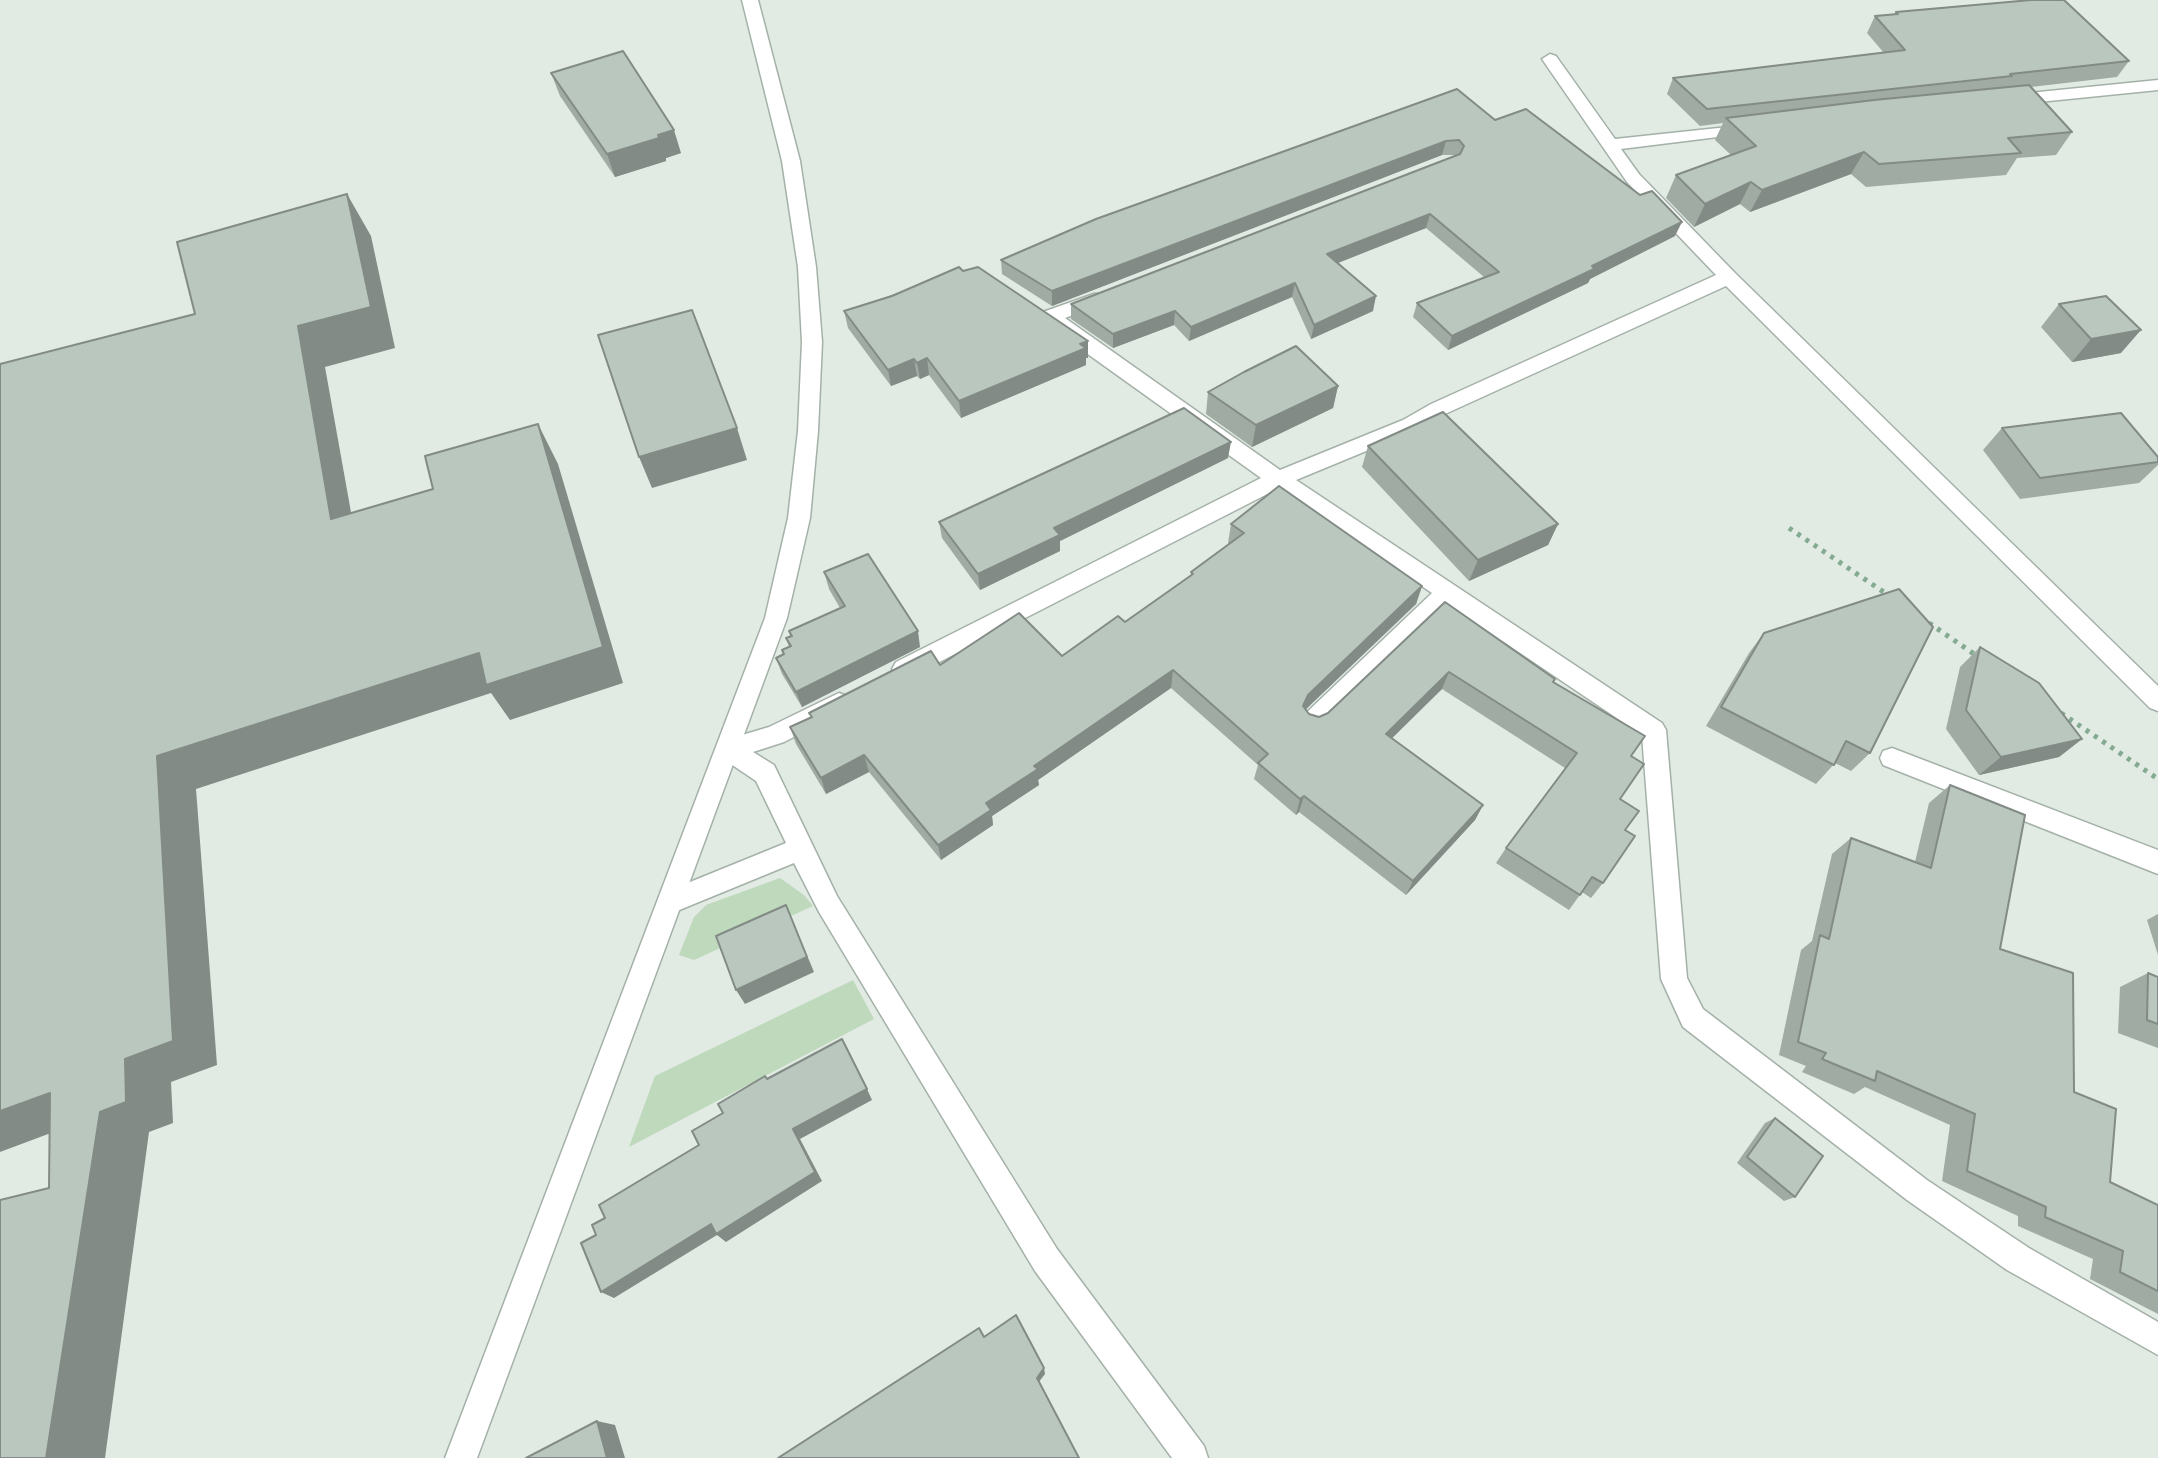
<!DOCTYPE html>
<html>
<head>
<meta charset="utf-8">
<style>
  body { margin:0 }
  canvas { display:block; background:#e1eae3 }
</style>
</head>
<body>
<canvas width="2158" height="1458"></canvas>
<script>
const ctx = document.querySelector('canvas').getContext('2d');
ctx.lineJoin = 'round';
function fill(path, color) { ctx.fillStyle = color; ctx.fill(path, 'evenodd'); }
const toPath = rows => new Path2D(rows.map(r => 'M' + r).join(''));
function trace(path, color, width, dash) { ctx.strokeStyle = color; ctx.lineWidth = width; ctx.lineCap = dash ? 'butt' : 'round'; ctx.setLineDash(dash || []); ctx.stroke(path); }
const green = toPath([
  [780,878,804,895,813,906,694,960,679,955,694,917,706,905],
  [853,980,874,1019,629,1147,655,1076]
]);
const path = toPath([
  [1789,528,1891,597],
  [1929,623,1977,656],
  [2061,713,2158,779]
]);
const service = toPath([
  [1892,748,2158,850,2158,874,1883,765,1880,758,1883,751,1892,748]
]);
const minor = toPath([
  [1550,54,1556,56,1615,139,1756,124,1758,128,1756,132,1750,133,1621,149,1639,174,1735,273,2158,686,2158,711,2150,708,1726,286,1445,414,1417,430,1296,480,1662,723,1666,730,1687,978,1703,1009,1927,1180,2029,1248,2158,1322,2158,1355,2007,1270,1907,1200,1683,1027,1661,979,1642,735,1449,605,1321,728,1313,731,1305,728,1301,721,1305,714,1432,593,1277,489,912,676,904,679,896,676,892,669,896,662,1261,478,1043,322,1040,317,1043,312,1094,294,1108,294,1110,298,1108,302,1065,318,1280,470,1403,420,1431,404,1716,275,1627,182,1542,59,1550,54],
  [2158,80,2158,90,2009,105,2001,100,2009,95,2158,80],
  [839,693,847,696,851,703,847,710,784,742,753,752,774,765,837,896,1057,1249,1204,1446,1208,1458,1172,1458,1035,1271,819,912,794,863,672,913,663,909,659,901,663,893,786,843,756,781,719,756,716,749,719,742,769,727,839,693]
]);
const tertiary = toPath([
  [742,0,758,0,800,161,816,267,822,342,818,431,810,518,787,618,477,1458,445,1458,765,618,788,518,798,431,802,342,798,267,782,161,742,0]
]);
const wall = toPath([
  [1896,12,2129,61,2117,77,2031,87,2072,132,2056,155,2017,158,2006,175,1866,187,1851,174,1750,212,1740,204,1694,227,1666,198,1676,175,1731,155,1715,140,1723,123,1700,126,1667,94,1673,78,1884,53,1867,33,1875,16,1894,14],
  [551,73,681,153,666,158,666,161,615,177,560,96],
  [1495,120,1675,236,1590,279,1588,283,1448,350,1413,317,1417,303,1484,277,1426,228,1338,263,1373,311,1311,339,1292,297,1189,341,1174,325,1113,348,1071,319,1071,304,1456,156,1455,155,1442,155,1052,306,1002,274,1001,260],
  [963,271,1088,358,1086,358,1086,365,961,418,929,375,920,379,917,376,891,386,848,328,844,311],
  [2059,304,2121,353,2072,362,2041,327],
  [1338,386,1333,408,1252,447,1206,414,1208,392],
  [2002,428,2158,457,2158,465,2139,483,2020,499,1983,450],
  [1368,446,1558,524,1548,545,1469,581,1362,467],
  [1228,458,1060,541,1060,551,980,590,942,538,939,522],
  [1231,524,1422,586,1416,604,1306,709,1309,714,1319,717,1328,713,1445,602,1554,682,1631,756,1620,799,1625,830,1603,883,1591,898,1582,892,1569,910,1496,863,1506,848,1565,768,1442,689,1392,738,1483,805,1475,820,1406,895,1299,812,1296,815,1254,779,1258,765,1171,688,1038,780,1039,785,992,816,993,825,941,860,869,772,826,794,796,744,790,727,811,717,809,713,940,665,1062,656,1125,622,1191,576,1191,572,1230,544,1228,543],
  [824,572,920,647,802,707,782,674,776,658,784,655,782,650,789,647,786,638,790,637,789,631,840,608,829,589],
  [1764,633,1870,753,1851,771,1835,763,1816,784,1706,726,1749,653],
  [1980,647,2082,739,2059,757,1979,775,1946,729,1960,667],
  [1950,785,2000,949,2074,1092,2110,1182,2158,1205,2158,1314,2090,1279,2093,1259,2018,1226,2018,1216,1942,1181,1950,1125,1865,1087,1854,1094,1802,1072,1806,1066,1779,1055,1801,950,1812,941,1832,854,1851,838,1915,862,1929,803],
  [2158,914,2158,955,2147,920],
  [2148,973,2158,977,2158,1048,2118,1033,2120,987],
  [1775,1118,1795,1197,1784,1201,1737,1163,1765,1123]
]);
const shadedWall = toPath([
  [674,130,681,153,666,158,666,161,615,177,607,154],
  [1446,141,1442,155,1052,306,1052,291],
  [1864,152,1851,174,1750,212,1762,190],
  [1751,182,1740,204,1694,227,1705,204],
  [347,194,371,236,395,348,325,367,359,557,331,519,298,326],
  [1430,214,1426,228,1325,268,1327,254],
  [1682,222,1675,236,1590,279,1588,283,1448,350,1452,336],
  [1295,283,1292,297,1189,341,1191,327],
  [1376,296,1373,311,1311,339,1314,325],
  [1175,311,1174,325,1113,348,1113,334],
  [2141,330,2121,353,2072,362,2091,339],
  [1088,341,1088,358,1086,358,1086,365,961,418,959,401],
  [927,358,929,375,920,379,917,363],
  [914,359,917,376,891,386,888,370],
  [1338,386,1333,408,1252,447,1256,425],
  [538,424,558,464,623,683,510,720,491,693,196,789,217,1065,171,1082,173,1123,149,1132,105,1458,46,1458,99,1115,0,1152,0,1111,125,1059,157,756,479,653],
  [737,428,747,460,652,488,639,457],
  [1231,442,1228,458,1060,541,1060,551,980,590,978,574,1054,528],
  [1558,524,1548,545,1469,581,1478,560],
  [1422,586,1416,604,1303,712,1303,706,1308,695],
  [918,631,920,647,802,707,796,692],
  [1173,670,1171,688,1038,780,1039,785,992,816,993,825,941,860,938,845,986,803,1034,766],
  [1449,672,1442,689,1379,751,1386,734],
  [2082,739,2059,757,1979,775,2001,757],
  [864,755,869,772,826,794,821,778],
  [1304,796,1299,812,1296,815,1300,799],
  [1483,805,1475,820,1406,895,1413,881],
  [786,905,814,972,745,1004,736,990],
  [867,1089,872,1100,800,1139,822,1181,726,1242,717,1235,614,1298,601,1292,793,1129],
  [1044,1368,1045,1374,1038,1383,1037,1378],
  [597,1421,615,1425,625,1458,607,1458]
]);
const building = toPath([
  [2031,0,2064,0,2129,61,2010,74,2012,76,1707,109,1673,78,1905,50,1875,16,1898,14,1896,12,2031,0],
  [623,51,674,130,658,135,659,138,607,154,551,73,623,51],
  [2029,85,2072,132,2008,138,2021,153,1879,164,1864,152,1762,190,1751,182,1705,204,1676,175,1756,146,1726,118,1874,100,2029,85],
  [1457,89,1495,120,1526,109,1640,195,1652,191,1682,222,1592,266,1594,269,1452,336,1417,303,1499,272,1430,214,1327,254,1376,296,1314,325,1295,283,1191,327,1175,311,1113,334,1071,304,1460,154,1464,146,1459,140,1446,141,1052,291,1001,260,1096,219,1457,89],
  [347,194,371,307,298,326,331,519,433,489,425,456,538,424,603,647,486,685,479,653,157,756,173,1041,125,1059,126,1102,100,1112,46,1458,0,1458,0,1200,49,1188,50,1093,0,1111,0,364,195,314,177,242,347,194],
  [959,267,963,271,978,267,1088,341,1080,344,1086,348,959,401,927,358,917,363,914,359,888,370,844,311,892,296,959,267],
  [2106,296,2141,330,2091,339,2059,304,2106,296],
  [692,310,737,428,639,457,598,335,692,310],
  [1296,346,1338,386,1256,425,1208,392,1244,372,1296,346],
  [1184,408,1231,442,1054,528,1060,535,978,574,939,522,1184,408],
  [1443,412,1558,524,1478,560,1368,446,1443,412],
  [2121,413,2158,457,2158,462,2040,478,2002,428,2121,413],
  [1279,486,1422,586,1308,695,1303,706,1309,714,1319,717,1328,713,1445,602,1555,679,1553,682,1645,736,1631,756,1644,764,1620,799,1639,811,1625,830,1635,836,1603,883,1592,877,1580,895,1506,848,1577,753,1449,672,1386,734,1483,805,1413,881,1304,796,1300,799,1258,763,1268,754,1173,670,1034,766,1038,769,986,803,991,810,938,845,864,755,821,778,790,727,812,717,809,713,931,651,940,665,1019,613,1062,656,1118,616,1125,622,1193,574,1191,572,1244,533,1231,524,1279,486],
  [868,554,918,631,796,692,776,658,784,654,782,650,791,646,786,638,792,636,789,631,845,606,824,572,868,554],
  [1899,589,1933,627,1870,753,1846,741,1834,765,1721,707,1764,633,1899,589],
  [1980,647,2039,683,2082,739,2001,757,1966,710,1980,647],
  [1950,785,2025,815,2000,949,2073,973,2074,1092,2116,1109,2110,1182,2158,1205,2158,1291,2120,1272,2123,1251,2045,1217,2046,1207,1967,1171,1975,1114,1877,1071,1875,1081,1822,1059,1826,1053,1798,1042,1820,935,1829,939,1851,838,1931,868,1950,785],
  [786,905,807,957,736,990,716,936,786,905],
  [2148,973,2158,977,2158,1024,2147,1020,2148,973],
  [842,1039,867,1089,793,1129,815,1172,716,1234,711,1224,601,1292,581,1243,596,1235,592,1225,605,1218,599,1205,699,1145,692,1131,723,1113,718,1104,765,1076,767,1079,842,1039],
  [1775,1118,1823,1156,1795,1197,1747,1157,1775,1118],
  [1016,1315,1044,1368,1037,1378,1079,1458,778,1458,979,1328,984,1337,1016,1315],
  [597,1421,607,1458,526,1458,597,1421]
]);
fill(green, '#bed9bc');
trace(service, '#a4b1a8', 3);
trace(minor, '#a4b1a8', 3);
trace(tertiary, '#a4b1a8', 3);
trace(path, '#84ab91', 5, [4, 6]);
fill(service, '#fff');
fill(minor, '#fff');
fill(tertiary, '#fff');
fill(wall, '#a0aba3');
fill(shadedWall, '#828b85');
fill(building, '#bac7be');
trace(building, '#828b85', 2);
</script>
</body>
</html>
